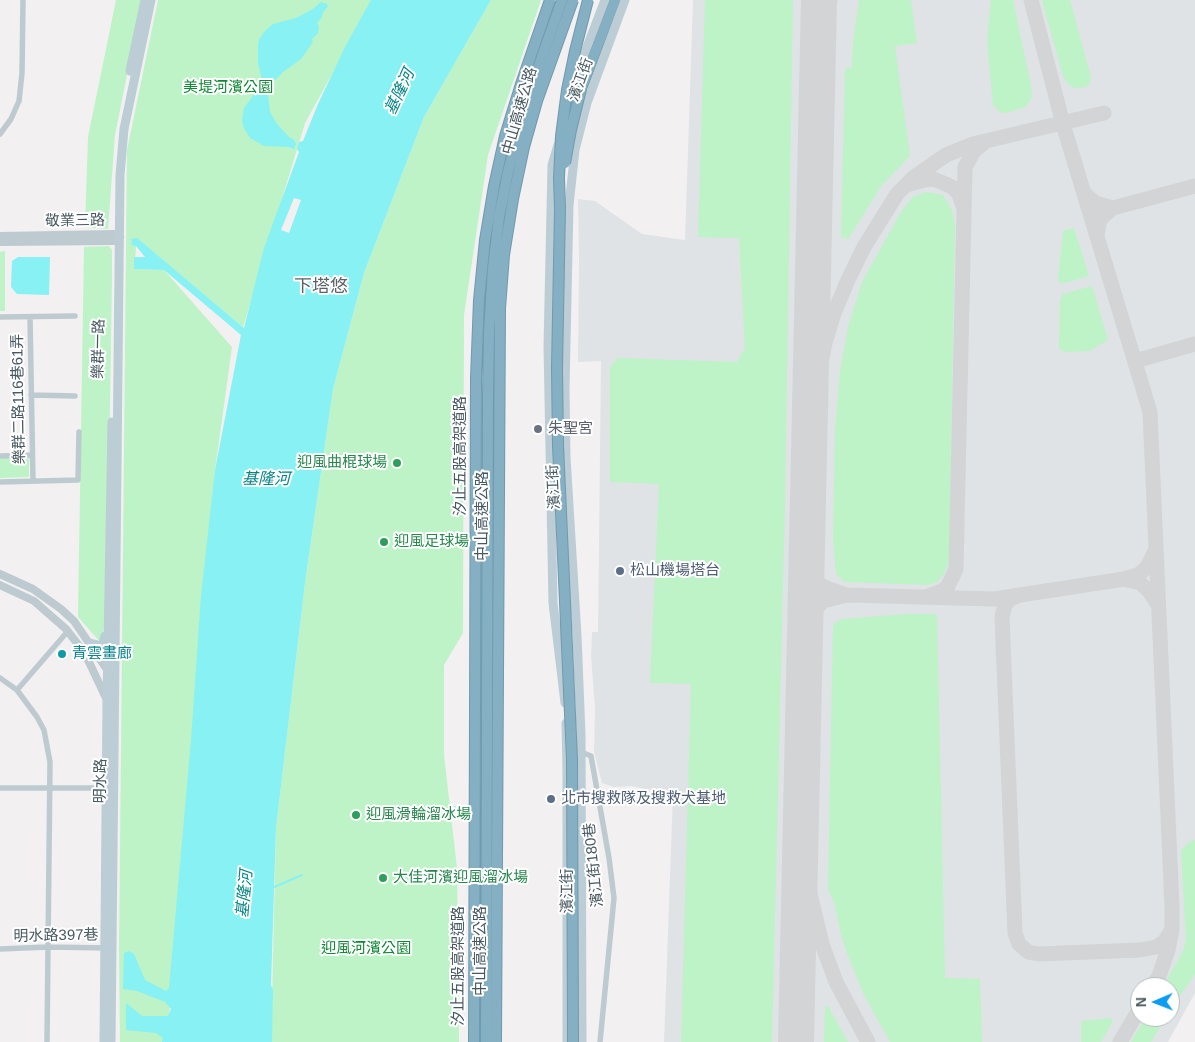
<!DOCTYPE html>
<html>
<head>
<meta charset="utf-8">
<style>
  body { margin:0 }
  #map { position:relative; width:1195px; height:1042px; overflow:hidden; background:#f3f0f1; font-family:Helvetica,sans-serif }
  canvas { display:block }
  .north { position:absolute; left:1130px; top:977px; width:50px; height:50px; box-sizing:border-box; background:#fff; border:1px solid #b5bdbf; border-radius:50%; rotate:269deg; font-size:14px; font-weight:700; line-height:20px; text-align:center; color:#475960 }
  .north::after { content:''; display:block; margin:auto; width:18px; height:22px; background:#0c9df2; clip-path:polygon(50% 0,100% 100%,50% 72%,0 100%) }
</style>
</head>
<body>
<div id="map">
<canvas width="1195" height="1042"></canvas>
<div class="north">N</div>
</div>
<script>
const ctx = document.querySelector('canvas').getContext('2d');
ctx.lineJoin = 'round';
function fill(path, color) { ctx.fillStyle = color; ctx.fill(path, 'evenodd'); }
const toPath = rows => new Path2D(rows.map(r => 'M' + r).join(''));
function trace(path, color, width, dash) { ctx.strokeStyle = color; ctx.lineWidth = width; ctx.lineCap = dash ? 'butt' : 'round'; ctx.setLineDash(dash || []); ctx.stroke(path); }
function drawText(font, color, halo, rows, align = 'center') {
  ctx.font = font + ' Helvetica,"Noto Sans TC",sans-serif'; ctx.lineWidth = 4; ctx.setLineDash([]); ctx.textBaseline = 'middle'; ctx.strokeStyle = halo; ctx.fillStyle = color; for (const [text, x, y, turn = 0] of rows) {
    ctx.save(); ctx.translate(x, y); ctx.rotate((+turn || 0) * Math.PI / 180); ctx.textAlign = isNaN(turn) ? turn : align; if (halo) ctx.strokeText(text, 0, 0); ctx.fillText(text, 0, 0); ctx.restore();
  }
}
const airport = toPath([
  [693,0,1195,0,1195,993,1168,1042,664,1042,673,794,631,786,614,787,602,783,594,752,595,708,591,656,592,632,598,632,601,361,578,362,579,260,578,199,595,201,642,234,685,240],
  [1140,987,1170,987,1170,1017,1140,1017]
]);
const green = toPath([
  [116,0,142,0,115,135,108,229,85,227,88,137],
  [158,0,373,0,305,123,243,327,137,239,134,269,164,270,232,347,215,470,167,1042,120,1042,119,950,127,150],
  [491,0,541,0,488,155,464,315,463,633,444,665,444,755,457,868,459,1042,271,1042,276,828,305,583,333,389,364,273,424,117],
  [705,0,793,0,785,502,772,1042,681,1042,691,684,650,683,659,484,610,482,610,367,618,358,737,362,745,348,739,238,698,237],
  [859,0,911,0,917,43,895,46,910,156,882,185,848,239,841,237,845,68,852,68,853,43],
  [991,0,1013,0,1031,86,1032,97,1029,102,1025,107,1007,113,1000,112,993,105,987,41],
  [1042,0,1070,0,1091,77,1090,83,1086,87,1074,88,1068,84,1063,76],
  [926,192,943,195,952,210,955,224,949,560,944,574,937,582,928,585,845,582,836,574,833,538,835,430,840,372,848,327,862,282,901,212,913,197],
  [1074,228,1089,276,1061,284,1058,281,1063,231],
  [109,246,112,250,112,276,107,602,102,644,78,617,84,247],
  [5,251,5,311,0,311,0,252],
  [1092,286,1108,340,1090,351,1066,352,1059,349,1060,300,1063,294],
  [0,457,29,457,29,477,0,478],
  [906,614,937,614,945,978,980,979,982,1042,890,1042,864,995,848,956,841,935,834,902,828,890,833,624,842,619],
  [1195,840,1195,974,1170,1010,1170,987,1163,987,1184,949,1186,938,1181,851,1189,842],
  [827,1006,828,1006,848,1042,824,1042,825,1007],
  [1146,1017,1166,1017,1151,1042,1131,1042],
  [1112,1018,1112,1023,1101,1042,1081,1042,1081,1021]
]);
const water = toPath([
  [371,0,491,0,424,117,364,273,333,389,305,583,276,828,271,985,273,990,272,1042,162,1042,163,1038,156,1033,126,1030,126,1003,142,1016,168,1016,171,1009,165,1002,137,991,123,989,124,953,129,951,134,954,145,980,166,991,169,988,191,740,201,596,215,470,241,335,164,270,134,269,134,257,145,257,136,246,132,245,131,239,137,238,244,328,264,248,299,152,297,149,299,142,303,141,318,104,345,47],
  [321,2,327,4,328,6,323,12,322,17,317,23,319,26,318,33,312,39,313,42,301,59,283,72,273,82,268,95,270,112,277,124,289,137,294,140,296,144,294,149,289,147,264,146,250,138,244,128,242,121,244,108,259,88,262,80,258,63,258,45,259,40,264,32,273,24,296,18,313,9],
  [18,257,50,257,49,295,17,294,11,287,12,261]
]);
const pier = toPath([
  [294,198,301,200,289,233,281,230]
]);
const stream = toPath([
  [446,814,455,807],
  [272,888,302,875]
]);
const taxiway = toPath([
  [1031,0,1063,124,1150,412,1172,906,1172,930,1168,950,1159,976,1152,987],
  [817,63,825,19,830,0],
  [1104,113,973,144,946,155,913,178,897,194,864,247,848,280,834,313,825,343,813,402,809,431,813,576,818,583,826,588,847,595,994,599,1124,579,1138,575,1147,567,1155,551],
  [910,184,924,180,933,179,941,182,952,187,959,194,963,206],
  [1085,194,1095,203,1113,208,1101,218,1099,223,1097,236],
  [1113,208,1195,186],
  [1135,361,1195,344],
  [1124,579,1140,583,1149,591,1158,605],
  [846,595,823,601,815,610,810,619,801,814,807,881,822,944,836,982,868,1042],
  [928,596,942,591,948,586,956,569,965,167,974,151,984,143],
  [1018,596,1010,599,1005,605,1002,617,1015,933,1019,944,1028,952,1038,954,1140,950,1156,947,1164,942,1171,931],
  [1120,1042,1140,1008]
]);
const runway = toPath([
  [796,1042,819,0]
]);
const minor = toPath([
  [0,134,11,119,19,101,22,73,23,0],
  [0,317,75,316],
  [30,317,33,481],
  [31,395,75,396],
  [0,456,32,455],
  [0,482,78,480,79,432],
  [0,678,17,690,37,717,44,730,50,762,47,1042],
  [17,690,68,631],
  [581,752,591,756,609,858,614,898,600,1042],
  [0,788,107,788],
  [0,949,48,947,108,948]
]);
const tertiary = toPath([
  [0,236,114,234,120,237],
  [0,242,114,241,120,237],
  [0,574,33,589,61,609,74,621,108,671],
  [0,585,34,601,66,629,80,647,89,662,107,700]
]);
const secondary = toPath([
  [130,71,145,0],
  [568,108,582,60,605,0],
  [558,145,552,165,548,346,553,603,565,703],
  [90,643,102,646,105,636],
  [566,723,567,771,567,1042],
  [104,1042,107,701,112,422],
  [111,1042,120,175,124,129,151,0],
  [582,1042,581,734,577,636,566,457,565,389,569,205,575,150,587,103,625,0]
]);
const motorway = toPath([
  [581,89,615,0]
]);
const motorwayBridge = toPath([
  [565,163,571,130,581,89],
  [474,1042,476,378,479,300,485,240,494,186,505,136,521,84,550,0],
  [486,1042,488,394,489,332,493,268,499,217,508,172,520,125,531,88,562,0],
  [496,1042,500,308,504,255,513,199,524,147,537,101,573,0],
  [573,1042,572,759,558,445,557,368,560,209,559,178,561,136,567,90,575,51,588,0]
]);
const markers = [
  [538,429,5,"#6b7280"],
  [397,463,5,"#2e9e5b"],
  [384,542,5,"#2e9e5b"],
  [620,571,5,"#5c6f8a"],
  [62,654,5,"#0f9aa8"],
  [551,799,5,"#5c6f8a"],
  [356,815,5,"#2e9e5b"],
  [383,878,5,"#2e9e5b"]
];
const streetNames = [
  ["濱江街",581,80,-70],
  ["中山高速公路",520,111,-74],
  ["敬業三路",75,221,-1],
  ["樂群一路",99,349,-89],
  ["樂群二路116巷61弄",19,399,-91],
  ["汐止五股高架道路",461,456,-90],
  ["濱江街",554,487,-93],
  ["中山高速公路",483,516,-90],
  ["明水路",101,781,-89],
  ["濱江街180巷",594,865,-96],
  ["濱江街",568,891,-90],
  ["明水路397巷",56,936,-1],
  ["中山高速公路",481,951,-90],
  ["汐止五股高架道路",459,966,-90]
];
const parkNames = [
  ["美堤河濱公園",228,88],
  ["迎風河濱公園",366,949]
];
const worshipNames = [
  ["朱聖宮",548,429]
];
const leisureNames = [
  ["迎風曲棍球場",387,463,"right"],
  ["迎風足球場",394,542],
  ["迎風滑輪溜冰場",366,815],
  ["大佳河濱迎風溜冰場",393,878]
];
const serviceNames = [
  ["松山機場塔台",630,571],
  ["北市搜救隊及搜救犬基地",561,799]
];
const cultureNames = [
  ["青雲畫廊",72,654]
];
const waterNames = [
  ["基隆河",400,92,-65],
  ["基隆河",266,480],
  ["基隆河",245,894,-85]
];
const quarterNames = [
  ["下塔悠",321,287]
];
fill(airport, '#dfe3e5');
fill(green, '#bdf3c7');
fill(water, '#87f1f3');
fill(pier, '#f3f0f1');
trace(stream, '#87f1f3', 2);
trace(taxiway, '#d2d4d6', 15);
trace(runway, '#d2d4d6', 36);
trace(motorway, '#709aae', 12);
trace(minor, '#bdcbd1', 5.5);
trace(tertiary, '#bdcbd1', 8);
trace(secondary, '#bdcdd5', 9);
trace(motorway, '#85afc2', 10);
trace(motorwayBridge, '#709aae', 12, []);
trace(motorwayBridge, '#85afc2', 10);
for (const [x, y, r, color] of markers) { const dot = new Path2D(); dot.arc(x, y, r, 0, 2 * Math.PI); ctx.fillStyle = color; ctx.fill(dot); trace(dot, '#fff', 2); }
drawText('15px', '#475960', '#fff', streetNames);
drawText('15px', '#108835', '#fff', parkNames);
drawText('15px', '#5b616d', '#fff', worshipNames, 'left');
drawText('15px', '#27864d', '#fff', leisureNames, 'left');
drawText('15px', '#4e5e75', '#fff', serviceNames, 'left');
drawText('15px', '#0d838f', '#fff', cultureNames, 'left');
drawText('italic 16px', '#068486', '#fff', waterNames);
drawText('18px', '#5c6366', '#fff', quarterNames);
</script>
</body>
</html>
